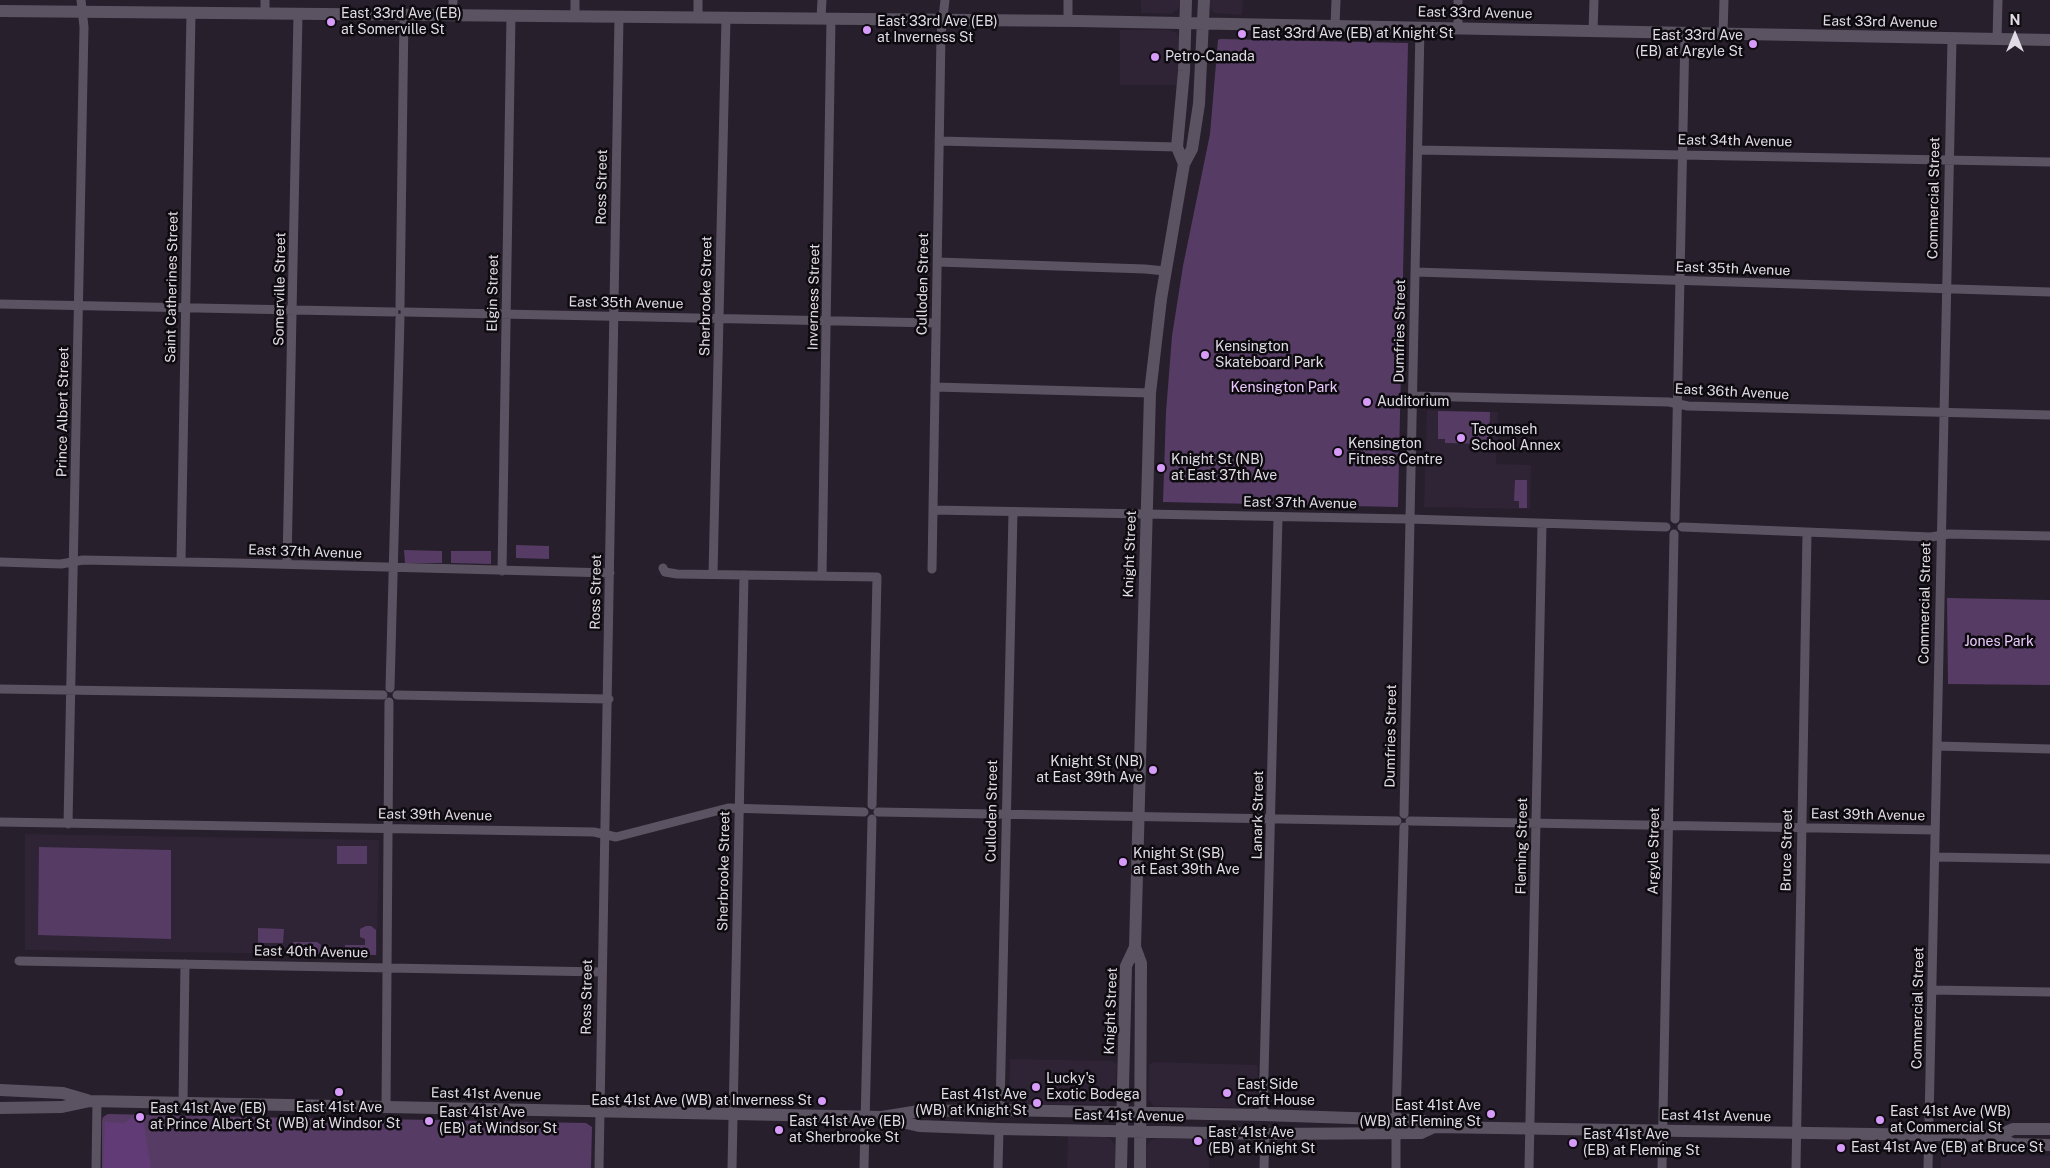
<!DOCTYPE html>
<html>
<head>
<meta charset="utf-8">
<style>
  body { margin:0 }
  #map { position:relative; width:2050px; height:1168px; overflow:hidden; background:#271f2c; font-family:"Public Sans",sans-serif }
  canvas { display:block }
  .north { position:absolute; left:1990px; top:10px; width:50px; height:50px; -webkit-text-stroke:4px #0e0b10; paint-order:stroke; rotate:0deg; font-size:14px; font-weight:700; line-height:20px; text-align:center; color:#e1dbe5 }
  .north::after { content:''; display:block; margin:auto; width:18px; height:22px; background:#e1dbe5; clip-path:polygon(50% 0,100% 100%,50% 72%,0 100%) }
</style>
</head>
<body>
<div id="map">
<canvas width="2050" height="1168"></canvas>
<div class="north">N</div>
</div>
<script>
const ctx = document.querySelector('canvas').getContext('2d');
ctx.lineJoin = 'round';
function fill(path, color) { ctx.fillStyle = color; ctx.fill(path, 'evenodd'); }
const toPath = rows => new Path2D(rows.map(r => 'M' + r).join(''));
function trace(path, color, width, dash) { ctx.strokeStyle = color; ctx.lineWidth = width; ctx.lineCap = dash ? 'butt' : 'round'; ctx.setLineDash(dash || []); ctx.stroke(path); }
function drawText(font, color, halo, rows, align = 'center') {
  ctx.font = font + ' "Public Sans",sans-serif'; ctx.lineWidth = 5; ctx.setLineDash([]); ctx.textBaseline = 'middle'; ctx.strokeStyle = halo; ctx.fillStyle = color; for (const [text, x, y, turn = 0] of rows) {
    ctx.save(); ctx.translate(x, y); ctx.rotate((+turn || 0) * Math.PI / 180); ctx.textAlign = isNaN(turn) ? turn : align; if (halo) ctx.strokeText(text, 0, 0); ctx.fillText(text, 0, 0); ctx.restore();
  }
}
const built = toPath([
  [1141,0,1180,0,1179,8,1172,14,1141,13],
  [1210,0,1243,0,1242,15,1214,13,1210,8],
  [1120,30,1169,30,1177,33,1179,38,1177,85,1120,85],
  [1427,410,1498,412,1496,464,1531,465,1530,509,1424,507],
  [25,834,379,840,377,955,25,950],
  [1010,1059,1113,1061,1117,1064,1115,1100,1106,1105,1009,1104],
  [1153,1062,1256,1065,1258,1067,1256,1104,1250,1108,1154,1106,1148,1099,1149,1065],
  [1068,1136,1106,1137,1111,1139,1115,1144,1115,1168,1067,1168],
  [1157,1138,1209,1139,1209,1168,1146,1168,1147,1146,1150,1141],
  [1941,1152,2050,1156,2050,1168,1941,1168]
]);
const green = toPath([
  [1220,39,1408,43,1398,507,1163,502,1166,412,1172,336,1183,266,1210,134,1218,40],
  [1438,411,1490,412,1489,444,1445,443,1445,439,1438,439],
  [1515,480,1527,480,1527,508,1519,508,1519,501,1514,501],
  [516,545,549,546,549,559,516,558],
  [404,550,442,551,442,563,405,563],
  [451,551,491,551,491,564,451,563],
  [1947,598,2050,600,2050,685,1948,684],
  [337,846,367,846,367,864,337,864],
  [39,847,171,850,171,939,38,935],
  [366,926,371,926,376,930,376,955,345,954,345,945,365,945,365,939,360,937,360,929],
  [258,928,284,929,283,943,258,943],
  [293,942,317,942,321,945,320,954,293,954],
  [108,1114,342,1119,349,1124,373,1125,380,1119,586,1123,592,1127,591,1168,102,1168,102,1121,103,1117]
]);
const forest = toPath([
  [132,1118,142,1120,144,1125,151,1168,103,1168,105,1122,124,1123]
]);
const street = toPath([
  [265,13,265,0],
  [453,15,453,0],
  [575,16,575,0],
  [698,17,698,0],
  [821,18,822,0],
  [1068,21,1068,0],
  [1335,26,1336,0],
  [1458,28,1458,0],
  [1593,31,1594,0],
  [1723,34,1724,0],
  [1997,40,1998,0],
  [939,141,1177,147],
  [1419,150,2050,162],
  [938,262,1145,269,1165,271],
  [1415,272,2050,292],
  [0,304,394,312],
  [400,306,404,14],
  [405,312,936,323],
  [935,387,1150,393],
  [1412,396,1669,402,1688,406,2050,415],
  [933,510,1409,519,1666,527],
  [1675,519,1685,33],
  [1682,527,1931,537,1949,534,2050,536],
  [0,562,61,564,83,560,235,563,610,573],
  [181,562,191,13],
  [287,564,298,14],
  [663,568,665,572,677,574,877,577,872,805],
  [932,569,941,35,945,0],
  [502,571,511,15],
  [713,574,726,18],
  [822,576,831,19],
  [390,688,400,318],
  [0,689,383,695],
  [397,695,609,699],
  [1937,746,2050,749],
  [878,812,1397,821],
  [1404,814,1420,28],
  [1410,821,1935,830],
  [0,822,594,832,616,837,728,808,864,812],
  [68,824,84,27,81,0],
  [1935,857,2050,859],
  [19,961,602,972],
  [1932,990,2050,992],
  [183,1103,185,964],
  [386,1107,389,702],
  [1000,1110,1013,512],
  [1263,1115,1278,517],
  [1396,1120,1404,827],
  [96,1168,97,1101],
  [599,1168,619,17],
  [732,1168,744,575],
  [864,1168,872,819],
  [998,1168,999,1129],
  [1264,1168,1265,1134],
  [1396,1168,1396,1133],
  [1529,1168,1542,524],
  [1662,1168,1674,534],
  [1796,1168,1807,533],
  [1928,1168,1952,39]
]);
const secondary = toPath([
  [0,11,1078,21,2050,40],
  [1184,164,1177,147,1184,71,1186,0],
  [1135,947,1141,963,1140,1168],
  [0,1090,63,1093,87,1100],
  [0,1108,62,1107,90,1101,882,1117,919,1111,1000,1110,1263,1115,1410,1120,1424,1121,1434,1127],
  [889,1119,919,1126,999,1129,1265,1134,1421,1133,1434,1127,1998,1136,2012,1144,2050,1145],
  [1998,1136,2013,1129,2050,1129],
  [1121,1168,1126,966,1135,947,1150,393,1161,299,1184,164,1192,149,1199,104,1204,0]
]);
const markers = [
  [331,22,5,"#d79bf9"],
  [867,30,5,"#d79bf9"],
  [1242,34,5,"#d79bf9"],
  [1753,44,5,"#d79bf9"],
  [1155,57,5,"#d79bf9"],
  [1205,355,5,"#d79bf9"],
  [1367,402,5,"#d79bf9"],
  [1461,438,5,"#d79bf9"],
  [1338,452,5,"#d79bf9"],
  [1161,468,5,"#d79bf9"],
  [1153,770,5,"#d79bf9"],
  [1123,862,5,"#d79bf9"],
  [1036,1087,5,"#d79bf9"],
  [339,1092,5,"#d79bf9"],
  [1227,1093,5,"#d79bf9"],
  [822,1101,5,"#d79bf9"],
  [1037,1103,5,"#d79bf9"],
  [1491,1114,5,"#d79bf9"],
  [140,1117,5,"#d79bf9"],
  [1880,1120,5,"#d79bf9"],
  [429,1121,5,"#d79bf9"],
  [779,1130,5,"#d79bf9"],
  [1198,1141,5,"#d79bf9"],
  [1573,1143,5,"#d79bf9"],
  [1841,1148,5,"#d79bf9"]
];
const streetNames = [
  ["East 33rd Avenue",1475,13,1],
  ["East 33rd Avenue",1880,22,1],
  ["East 34th Avenue",1735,141,1],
  ["Ross Street",602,187,-89],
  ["Commercial Street",1934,198,-89],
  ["East 35th Avenue",1733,269,2],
  ["Culloden Street",923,284,-89],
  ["Saint Catherines Street",172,287,-89],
  ["Somerville Street",280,289,-89],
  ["Elgin Street",493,293,-89],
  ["Sherbrooke Street",706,296,-89],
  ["Inverness Street",814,297,-89],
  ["East 35th Avenue",626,303,1],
  ["Dumfries Street",1400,331,-89],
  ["East 36th Avenue",1732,392,3],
  ["Prince Albert Street",63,412,-89],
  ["East 37th Avenue",1300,503,1],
  ["East 37th Avenue",305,552,2],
  ["Knight Street",1130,554,-88],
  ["Ross Street",596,592,-89],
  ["Commercial Street",1925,603,-89],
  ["Dumfries Street",1391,736,-89],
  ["Culloden Street",992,811,-89],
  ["East 39th Avenue",435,815,1],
  ["Lanark Street",1258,815,-89],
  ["East 39th Avenue",1868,815,1],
  ["Fleming Street",1522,846,-89],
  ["Bruce Street",1787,850,-89],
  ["Argyle Street",1654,851,-89],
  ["Sherbrooke Street",724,871,-89],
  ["East 40th Avenue",311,952,1],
  ["Ross Street",587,997,-89],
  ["Commercial Street",1918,1008,-89],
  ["Knight Street",1111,1011,-88],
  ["East 41st Avenue",486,1094,1],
  ["East 41st Avenue",1129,1116,1],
  ["East 41st Avenue",1716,1116,1]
];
const poiNames = [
  ["East 33rd Ave (EB)",341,14],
  ["at Somerville St",341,30],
  ["East 33rd Ave (EB)",877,22],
  ["at Inverness St",877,38],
  ["East 33rd Ave (EB) at Knight St",1252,34],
  ["East 33rd Ave",1743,36,"right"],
  ["(EB) at Argyle St",1743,52,"right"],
  ["Petro-Canada",1165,57],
  ["Kensington",1215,347],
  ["Skateboard Park",1215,363],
  ["Auditorium",1377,402],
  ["Tecumseh",1471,430],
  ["School Annex",1471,446],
  ["Kensington",1348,444],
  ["Fitness Centre",1348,460],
  ["Knight St (NB)",1171,460],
  ["at East 37th Ave",1171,476],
  ["Knight St (NB)",1143,762,"right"],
  ["at East 39th Ave",1143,778,"right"],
  ["Knight St (SB)",1133,854],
  ["at East 39th Ave",1133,870],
  ["Lucky's",1046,1079],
  ["Exotic Bodega",1046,1095],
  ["East Side",1237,1085],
  ["Craft House",1237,1101],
  ["East 41st Ave",1027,1095,"right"],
  ["(WB) at Knight St",1027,1111,"right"],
  ["East 41st Ave (WB) at Inverness St",812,1101,"right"],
  ["East 41st Ave",1481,1106,"right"],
  ["(WB) at Fleming St",1481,1122,"right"],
  ["East 41st Ave",339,1108,"center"],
  ["(WB) at Windsor St",339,1124,"center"],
  ["East 41st Ave (EB)",150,1109],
  ["at Prince Albert St",150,1125],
  ["East 41st Ave (WB)",1890,1112],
  ["at Commercial St",1890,1128],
  ["East 41st Ave",439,1113],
  ["(EB) at Windsor St",439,1129],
  ["East 41st Ave (EB)",789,1122],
  ["at Sherbrooke St",789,1138],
  ["East 41st Ave",1208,1133],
  ["(EB) at Knight St",1208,1149],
  ["East 41st Ave",1583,1135],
  ["(EB) at Fleming St",1583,1151],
  ["East 41st Ave (EB) at Bruce St",1851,1148]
];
const parkNames = [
  ["Kensington Park",1284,388],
  ["Jones Park",1999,642]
];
fill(built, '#2f2336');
fill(green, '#563c65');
fill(forest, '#613b75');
trace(street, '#5c5362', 9);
trace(secondary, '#5c5362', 12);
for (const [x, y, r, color] of markers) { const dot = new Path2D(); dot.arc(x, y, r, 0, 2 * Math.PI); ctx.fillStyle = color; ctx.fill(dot); trace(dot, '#0e0b10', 2); }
drawText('14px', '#e1dbe5', '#0e0b10', streetNames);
drawText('14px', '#e1dbe5', '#0e0b10', poiNames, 'left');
drawText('14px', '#ebcaff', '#0e0b10', parkNames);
</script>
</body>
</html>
